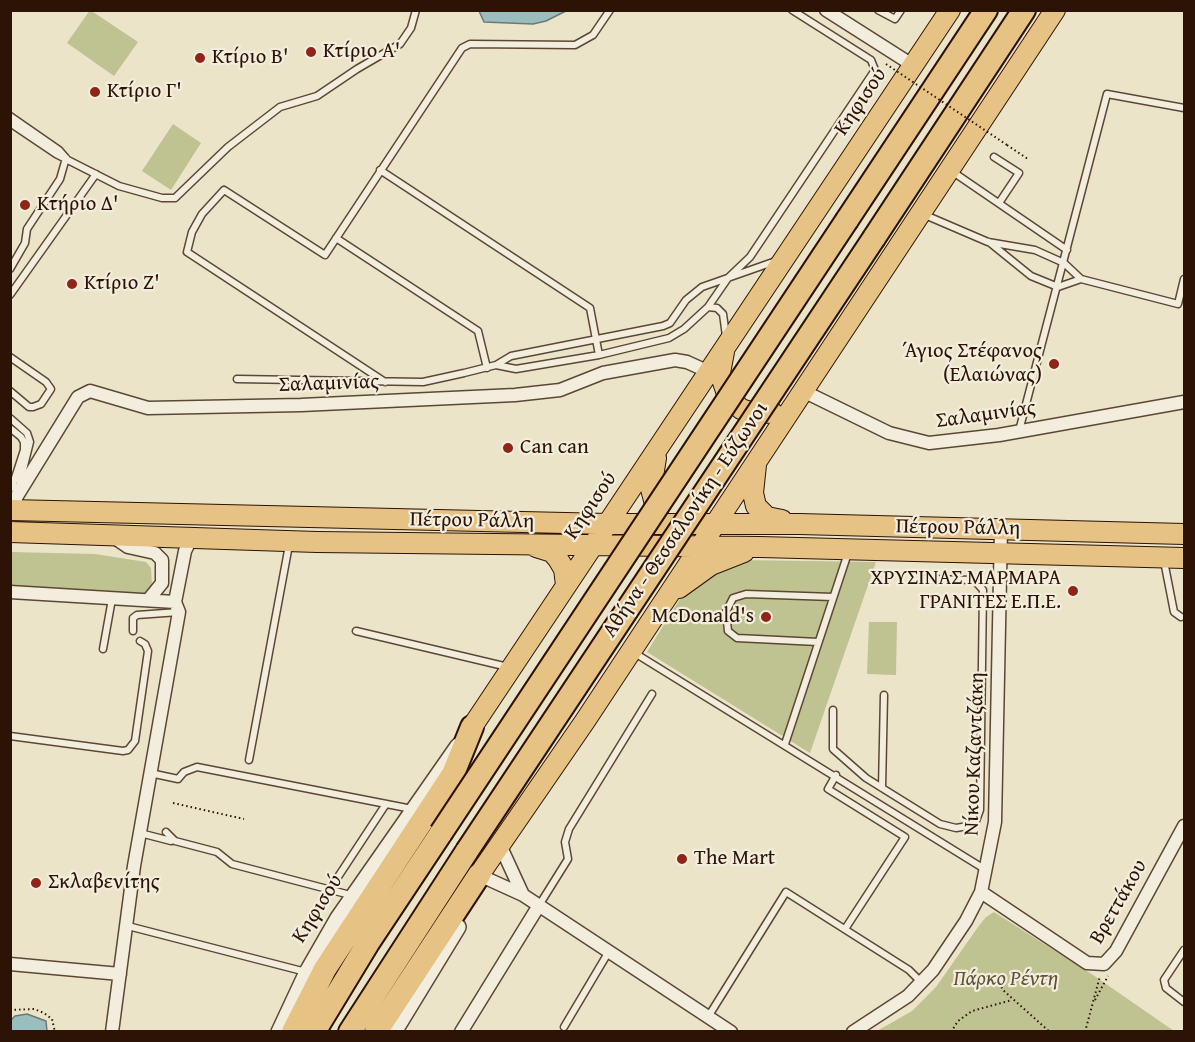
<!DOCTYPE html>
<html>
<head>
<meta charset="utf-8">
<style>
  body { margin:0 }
  #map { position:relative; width:1195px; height:1042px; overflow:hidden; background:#ebe4c9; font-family:"Gentium Book Plus",serif }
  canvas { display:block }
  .frame { position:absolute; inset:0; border:12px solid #2d1305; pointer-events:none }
</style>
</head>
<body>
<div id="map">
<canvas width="1195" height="1042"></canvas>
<div class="frame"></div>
</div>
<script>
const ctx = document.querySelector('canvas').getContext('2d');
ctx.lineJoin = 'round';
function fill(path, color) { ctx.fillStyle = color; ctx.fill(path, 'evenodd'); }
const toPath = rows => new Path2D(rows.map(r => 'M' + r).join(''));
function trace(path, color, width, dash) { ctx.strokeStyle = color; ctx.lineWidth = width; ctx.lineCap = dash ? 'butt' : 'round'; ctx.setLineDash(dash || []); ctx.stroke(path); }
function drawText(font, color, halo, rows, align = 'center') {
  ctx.font = font + ' "Gentium Book Plus",serif'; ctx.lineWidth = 4.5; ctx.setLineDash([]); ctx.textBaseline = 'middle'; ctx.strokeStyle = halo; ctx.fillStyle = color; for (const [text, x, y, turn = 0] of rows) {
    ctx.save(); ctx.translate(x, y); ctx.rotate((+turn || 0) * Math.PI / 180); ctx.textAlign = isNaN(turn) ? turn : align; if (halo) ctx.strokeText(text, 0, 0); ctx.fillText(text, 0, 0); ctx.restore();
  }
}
const green = toPath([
  [90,10,138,42,114,76,67,43],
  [173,124,201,143,171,190,142,171],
  [11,552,95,554,146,562,151,568,152,587,143,594,11,588],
  [739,560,876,562,810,753,647,652,681,597,702,579],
  [869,622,897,622,896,675,867,674],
  [994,912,1093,975,1174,1031,877,1031,912,1011,936,987,978,927,986,917]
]);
const water = toPath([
  [479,11,566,11,546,21,533,24,484,22,479,11],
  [27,1014,46,1021,47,1031,11,1031,11,1020,15,1016,27,1014]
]);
const path = toPath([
  [1007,145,1028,159],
  [173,803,244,819],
  [995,975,1003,990,1050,1032],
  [1095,1000,1108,976],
  [10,1010,34,1009,44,1013,52,1019,55,1032],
  [1015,1031,1016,1032],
  [951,1032,958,1021,972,1011,1012,1000],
  [1085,1032,1100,976]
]);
const service = toPath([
  [878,10,895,19,901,10],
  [10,116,59,150,66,158],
  [10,123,56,154,119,186,162,198,175,198,228,147,280,107,317,96,357,69,400,44,411,28,416,10],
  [994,157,1019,173,999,203],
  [380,170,590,308,599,355],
  [953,172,1067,250],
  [925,215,988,242,1035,250,1064,263,1081,279,1178,304,1184,279],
  [336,238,478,331,487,368],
  [989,242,1031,276,1058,287,1081,279],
  [10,269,25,243,27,229,60,179,66,158],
  [10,295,96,174],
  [708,307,728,278,750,257,875,70,871,60,792,10],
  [10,357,46,382,51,389,41,404,33,407,29,407,10,391],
  [496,365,516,369,599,355,669,338,684,329,708,307,717,308,723,314,726,336],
  [237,379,423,382,464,373,496,365,511,356,663,326,670,323,686,300,702,287,776,261],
  [385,382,187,252,192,232,202,214,224,190,325,255,462,48,470,44,575,45,593,35,610,10],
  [10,418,27,433,30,442,19,486],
  [10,428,21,437,24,442,24,450,13,484,17,495],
  [1019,431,1107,94,1184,108],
  [1164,561,1174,612,1181,617],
  [133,631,133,618,137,615,179,612],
  [356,631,508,667],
  [818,642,737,638,728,631,726,612,733,598,746,594,833,597],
  [103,649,112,599],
  [633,652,986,870],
  [833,710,833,749,866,778,940,824,956,828,968,826,976,821,980,810,983,590,974,580,925,579],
  [10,736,123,751,128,750,135,741,148,651,145,644,140,641],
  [785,744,848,553],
  [249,760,289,545],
  [150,773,178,779,184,772,197,767,412,809],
  [836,775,828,789,905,837,845,929],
  [882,788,884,695],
  [166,832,175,841,217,852,232,864,354,896],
  [140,833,171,841],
  [330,889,386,804],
  [538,907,568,859,565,842,569,829,652,694],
  [124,925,306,972],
  [1184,950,1164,980,1166,988,1184,1002],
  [708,1017,786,892,909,970,921,982],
  [564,1027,608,953]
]);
const minor = toPath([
  [826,10,914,66],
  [803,391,889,433,929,443,999,435,1184,402],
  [12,510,17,496,78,397,90,391,148,408,301,405,515,395,560,390,603,373,675,360,687,362,709,372],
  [112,536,128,547,155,553,162,560,162,583,149,599],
  [10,592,175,602],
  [500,845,523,895],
  [479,875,523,895,731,1032],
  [981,892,1087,963,1104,964,1116,951,1184,826],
  [10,964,120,974],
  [112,1032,134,866,179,612,175,602,185,551,192,537],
  [461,1032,538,907],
  [853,1032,908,996,933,970,966,921,981,892,995,822,1001,529]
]);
const tertiary = toPath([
  [279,1032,307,972,338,918,458,746],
  [394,1032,458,927]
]);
const primary = toPath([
  [724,352,720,373,728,397,741,409,750,412,773,413],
  [656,458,651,489,659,519],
  [756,465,753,493,756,506,767,517,782,520],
  [10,510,608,524,799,524,1184,534],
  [10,532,317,542,760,547,1184,558],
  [536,547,552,552,558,559,564,569,566,585],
  [679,588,711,565,744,552],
  [472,727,950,10],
  [479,875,585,721,1055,10]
]);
const motorway = toPath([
  [847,220,986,10],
  [874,238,1024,10],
  [293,1032,325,969,453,774,472,727],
  [314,1032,368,943,441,833],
  [350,1032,467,851],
  [376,1032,479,875]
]);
const pathBridge = toPath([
  [886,64,1007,145]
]);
const motorwayBridge = toPath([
  [441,833,847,220],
  [467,851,874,238]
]);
const markers = [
  [311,52,6,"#8f2418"],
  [200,58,6,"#8f2418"],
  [95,92,6,"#8f2418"],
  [25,205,6,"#8f2418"],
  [72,284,6,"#8f2418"],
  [1054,364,6,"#8f2418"],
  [508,448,6,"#8f2418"],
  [1073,591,6,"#8f2418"],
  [766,617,6,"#8f2418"],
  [682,859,6,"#8f2418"],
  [36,883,6,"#8f2418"]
];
const poiNames = [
  ["Κτίριο Α'",323,52],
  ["Κτίριο Β'",212,58],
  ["Κτίριο Γ'",107,92],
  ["Κτήριο Δ'",37,205],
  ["Κτίριο Ζ'",84,284],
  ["Άγιος Στέφανος",1042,352,"right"],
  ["(Ελαιώνας)",1042,376,"right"],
  ["Can can",520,448],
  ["ΧΡΥΣΙΝΑΣ ΜΑΡΜΑΡΑ",1061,579,"right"],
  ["ΓΡΑΝΙΤΕΣ Ε.Π.Ε.",1061,603,"right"],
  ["McDonald's",754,617,"right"],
  ["The Mart",694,859],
  ["Σκλαβενίτης",48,883]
];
const streetNames = [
  ["Κηφισού",861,102,-56],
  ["Σαλαμινίας",329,384,-2],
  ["Σαλαμινίας",986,415,-8],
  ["Κηφισού",591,506,-56],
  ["Αθήνα - Θεσσαλονίκη - Εύζωνοι",686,520,-56],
  ["Πέτρου Ράλλη",472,521,1],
  ["Πέτρου Ράλλη",958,528,1],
  ["Νίκου Καζαντζάκη",975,754,-88],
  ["Βρεττάκου",1119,902,-60],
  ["Κηφισού",318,909,-58]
];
const parkNames = [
  ["Πάρκο Ρέντη",1006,980]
];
fill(green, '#bfc291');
fill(water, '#9abdbe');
trace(water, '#6e7974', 1.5);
trace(service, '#5c4736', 9);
trace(minor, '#5c4736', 15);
trace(tertiary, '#5c4736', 18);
trace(primary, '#2d1305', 22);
trace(motorway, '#2d1305', 26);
trace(path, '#2d1305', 2, [1.5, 3]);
trace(service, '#f2eddc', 6);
trace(minor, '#f2eddc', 12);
trace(tertiary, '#f2eddc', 15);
trace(primary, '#e6c284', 20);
trace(motorway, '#e6c284', 22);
trace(motorwayBridge, '#2d1305', 26, []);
trace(pathBridge, '#2d1305', 2, [1.5, 3]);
trace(motorwayBridge, '#e6c284', 22);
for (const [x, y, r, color] of markers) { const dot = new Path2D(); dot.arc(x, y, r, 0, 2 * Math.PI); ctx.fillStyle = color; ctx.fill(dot); trace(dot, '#f2eddc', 2); }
drawText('21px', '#2d1305', '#f2eddc', poiNames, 'left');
drawText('21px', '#2d1305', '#f2eddc', streetNames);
drawText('italic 21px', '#605036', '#f2eddc', parkNames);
</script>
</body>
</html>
